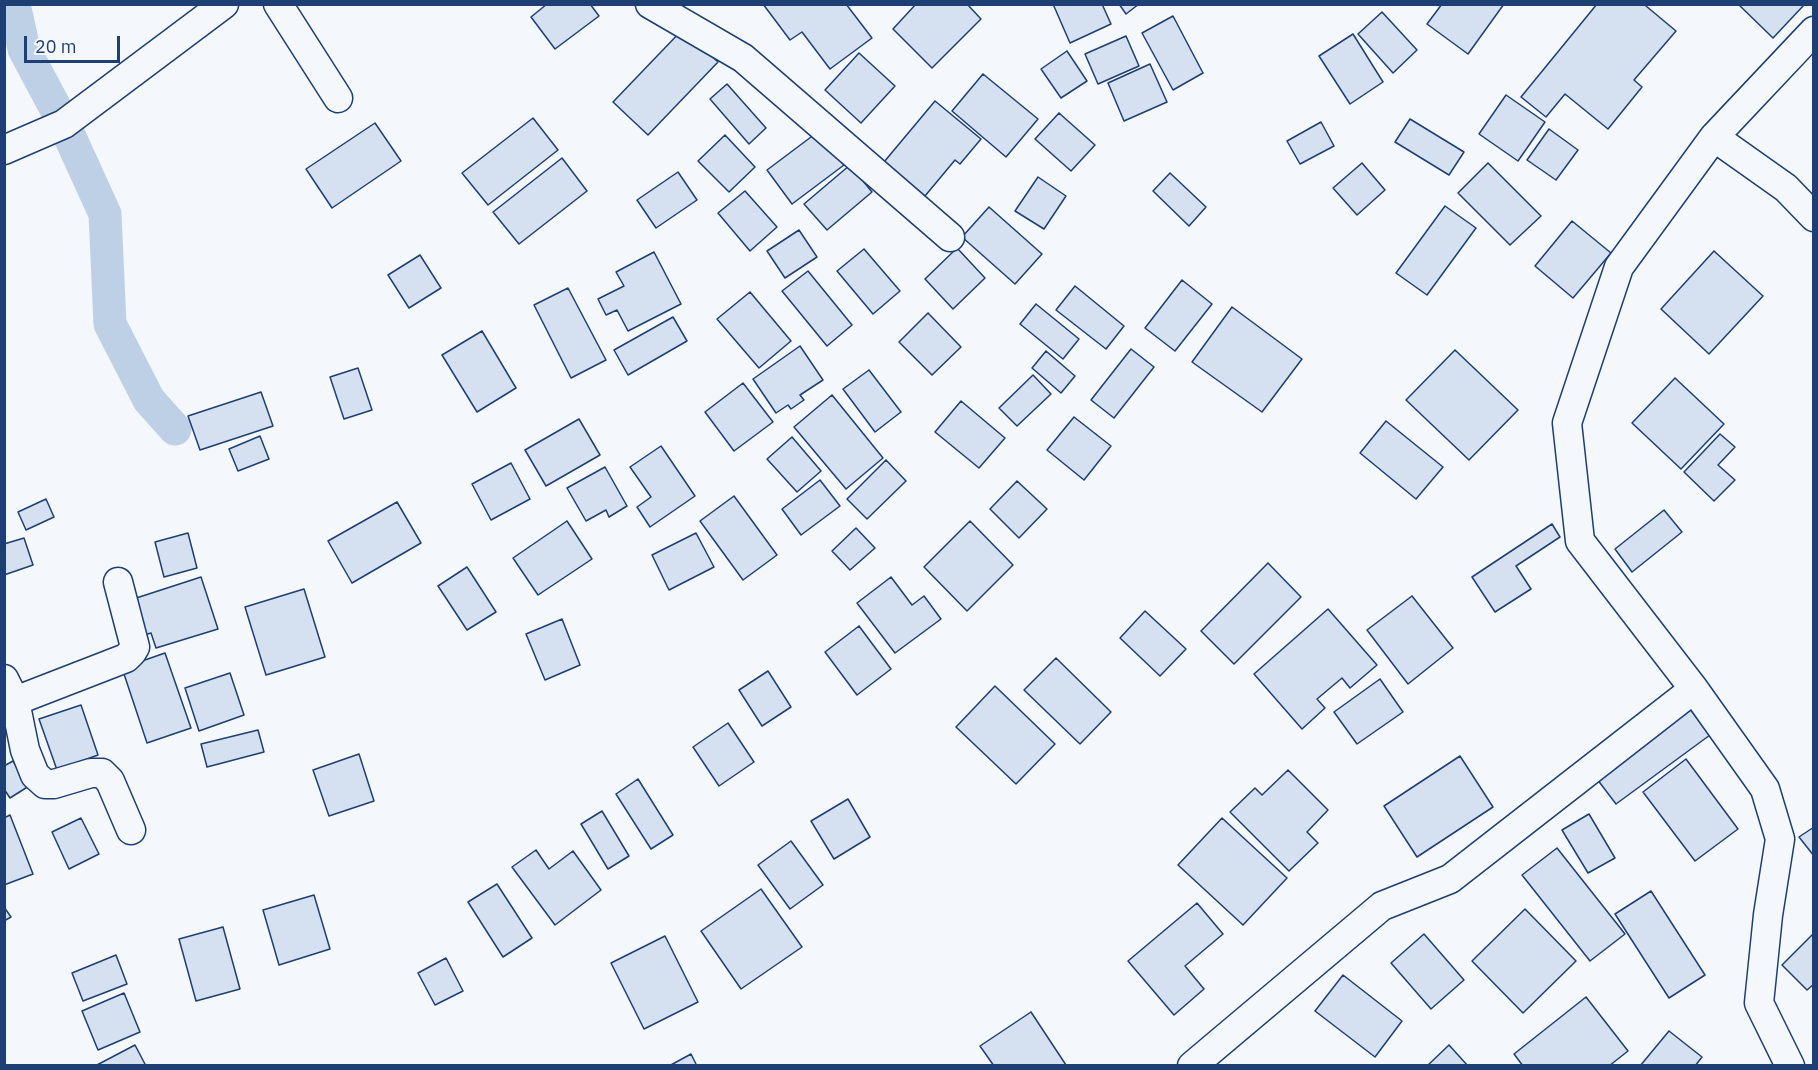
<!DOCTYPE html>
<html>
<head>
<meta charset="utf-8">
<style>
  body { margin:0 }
  #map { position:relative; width:1818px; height:1070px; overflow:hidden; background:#f4f7fb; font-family:"IBM Plex Sans",sans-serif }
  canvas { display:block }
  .frame { position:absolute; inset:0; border:6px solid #1d3f73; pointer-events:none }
  .scale { position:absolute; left:24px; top:36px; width:96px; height:27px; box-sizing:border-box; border:3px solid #1d3f73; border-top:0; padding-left:8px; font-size:18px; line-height:21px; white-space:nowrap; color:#1d3f73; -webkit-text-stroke:4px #f4f7fb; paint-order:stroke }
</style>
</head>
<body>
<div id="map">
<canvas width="1818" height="1070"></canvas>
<div class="frame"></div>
<div class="scale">20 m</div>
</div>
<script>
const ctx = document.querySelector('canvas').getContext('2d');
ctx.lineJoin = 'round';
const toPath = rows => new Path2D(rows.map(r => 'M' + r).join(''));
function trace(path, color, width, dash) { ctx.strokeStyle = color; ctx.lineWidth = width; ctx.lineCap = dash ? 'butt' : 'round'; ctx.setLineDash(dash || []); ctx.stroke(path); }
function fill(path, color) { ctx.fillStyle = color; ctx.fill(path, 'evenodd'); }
const canal = toPath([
  [14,4,24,49,64,124,105,214,110,324,149,400,175,429]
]);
const building = toPath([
  [547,4,590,4,599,16,555,49,531,17,547,4],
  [763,4,846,4,872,38,830,69,802,32,790,40,763,4],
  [916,4,967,4,981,19,932,68,893,29,916,4],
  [1053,4,1102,4,1111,24,1070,43,1053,4],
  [1119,4,1139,4,1126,14,1119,4],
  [1442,4,1504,4,1468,54,1427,24,1442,4],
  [1597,4,1647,4,1646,6,1676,31,1634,80,1642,87,1608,129,1565,94,1546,117,1521,97,1597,4],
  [1738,4,1804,4,1804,5,1773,38,1738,4],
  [1382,12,1417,50,1393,73,1358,34,1382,12],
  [1173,16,1203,73,1173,90,1142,33,1173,16],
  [683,29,718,62,648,135,613,102,683,29],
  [1353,34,1383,82,1350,104,1319,56,1353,34],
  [1126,36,1139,66,1098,84,1085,54,1126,36],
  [1067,51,1087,81,1061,98,1041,69,1067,51],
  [859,53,895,86,861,123,825,90,859,53],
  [1150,64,1167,102,1124,121,1108,83,1150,64],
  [983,74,1038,119,1006,157,952,111,983,74],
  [727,84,766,128,749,144,710,99,727,84],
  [1506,95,1545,122,1518,161,1479,134,1506,95],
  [935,101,981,139,960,164,955,160,925,196,884,162,935,101],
  [1059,113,1095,145,1071,171,1035,139,1059,113],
  [533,118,558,150,488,205,462,173,533,118],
  [1410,119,1464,152,1449,175,1395,142,1410,119],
  [1321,122,1334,146,1300,164,1287,141,1321,122],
  [375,123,401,161,332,208,306,169,375,123],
  [1549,129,1578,150,1556,180,1527,160,1549,129],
  [819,131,844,165,792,204,767,170,819,131],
  [725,135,755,167,729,192,698,161,725,135],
  [562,158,587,191,519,244,493,212,562,158],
  [1362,163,1385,190,1357,215,1333,188,1362,163],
  [1488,163,1541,216,1510,245,1458,193,1488,163],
  [850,165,872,192,827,230,804,204,850,165],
  [678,172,697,200,656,228,637,200,678,172],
  [1170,173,1206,207,1189,226,1153,191,1170,173],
  [1038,177,1066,196,1044,229,1015,211,1038,177],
  [745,191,777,227,750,251,718,213,745,191],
  [1445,206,1476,228,1427,295,1396,273,1445,206],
  [989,207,1042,254,1015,284,962,237,989,207],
  [1572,221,1611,253,1573,298,1535,266,1572,221],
  [799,230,817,257,785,278,767,251,799,230],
  [957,248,985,278,953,309,925,279,957,248],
  [864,249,900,291,873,314,837,271,864,249],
  [1714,251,1763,296,1709,354,1661,309,1714,251],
  [654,252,681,304,628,331,617,310,606,315,598,299,624,286,616,272,654,252],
  [420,255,441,288,409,308,388,275,420,255],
  [808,271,852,325,827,346,782,291,808,271],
  [1182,280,1212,304,1175,351,1145,328,1182,280],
  [1075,286,1124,326,1106,349,1056,310,1075,286],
  [568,288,606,360,571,378,534,305,568,288],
  [750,292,791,341,759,368,717,319,750,292],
  [1036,304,1079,339,1063,359,1020,324,1036,304],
  [1232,307,1302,359,1262,412,1192,362,1232,307],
  [928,313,961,347,932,375,899,342,928,313],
  [673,317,687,341,628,375,614,350,673,317],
  [482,331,516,388,477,412,442,355,482,331],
  [800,346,823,380,800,395,804,400,791,409,788,405,776,413,753,379,800,346],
  [1131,349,1154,367,1114,418,1091,400,1131,349],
  [1455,350,1518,410,1469,460,1406,400,1455,350],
  [1046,351,1075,376,1061,393,1032,368,1046,351],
  [358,368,372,410,344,419,330,377,358,368],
  [869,370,901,412,875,432,843,389,869,370],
  [1033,375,1051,394,1017,426,999,408,1033,375],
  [1675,378,1724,424,1681,469,1632,423,1675,378],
  [743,383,773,422,734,451,705,412,743,383],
  [261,392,273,426,200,450,188,416,261,392],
  [832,395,883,458,846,489,794,427,832,395],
  [961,401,1005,438,979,468,935,432,961,401],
  [1074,417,1111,446,1084,480,1047,450,1074,417],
  [579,419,600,455,546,486,525,450,579,419],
  [1386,421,1443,467,1416,499,1360,453,1386,421],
  [1720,434,1735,447,1718,465,1735,480,1714,501,1684,472,1720,434],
  [260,436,269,459,238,471,229,449,260,436],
  [792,437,821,471,797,492,767,459,792,437],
  [661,446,695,496,650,527,637,507,651,497,630,467,661,446],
  [886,460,906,481,867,519,847,499,886,460],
  [511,463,530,499,491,520,472,484,511,463],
  [605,467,627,506,609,517,606,510,586,521,567,488,605,467],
  [820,480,840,506,801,535,782,509,820,480],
  [1017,481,1047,509,1019,538,990,509,1017,481],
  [734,496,777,555,743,580,700,521,734,496],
  [46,499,54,517,26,530,18,512,46,499],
  [397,502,421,543,352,583,328,541,397,502],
  [1664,510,1682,532,1632,572,1615,549,1664,510],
  [567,521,592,559,538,595,513,558,567,521],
  [970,521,1013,565,967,611,924,567,970,521],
  [1552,524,1560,537,1516,566,1531,589,1495,612,1472,577,1552,524],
  [856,528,875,548,850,570,832,551,856,528],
  [188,533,197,568,164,577,155,542,188,533],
  [696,533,714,567,669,590,652,555,696,533],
  [24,538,33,565,4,575,4,544,24,538],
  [1268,563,1301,597,1234,664,1201,631,1268,563],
  [467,567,496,612,467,630,438,586,467,567],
  [201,577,218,629,156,648,151,633,135,638,124,602,201,577],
  [891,577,912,605,924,596,941,619,895,653,857,603,891,577],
  [304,589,325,657,266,675,245,607,304,589],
  [1412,596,1453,648,1408,684,1367,630,1412,596],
  [1328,609,1377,665,1350,688,1342,678,1317,699,1325,708,1302,729,1254,674,1328,609],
  [1145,611,1186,649,1160,676,1120,638,1145,611],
  [562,619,580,665,545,680,526,634,562,619],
  [859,626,891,669,857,695,825,652,859,626],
  [165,653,191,728,147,743,122,668,165,653],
  [1056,658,1111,712,1080,744,1024,690,1056,658],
  [768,671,791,707,762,726,739,690,768,671],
  [230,673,244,715,199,731,185,688,230,673],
  [1380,679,1403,712,1357,744,1334,712,1380,679],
  [995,686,1055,744,1016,784,956,727,995,686],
  [81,705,98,755,57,770,39,719,81,705],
  [1690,709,1710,735,1616,804,1597,779,1690,709],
  [728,723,754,762,719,786,693,747,728,723],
  [258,730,264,752,207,767,201,744,258,730],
  [359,754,374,801,329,816,313,770,359,754],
  [1460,756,1493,807,1417,857,1384,806,1460,756],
  [1686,759,1738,829,1695,861,1643,792,1686,759],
  [13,761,29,786,10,798,4,789,4,766,13,761],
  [1288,770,1328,810,1307,832,1318,843,1289,871,1230,812,1255,788,1262,795,1288,770],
  [638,779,673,835,651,849,616,794,638,779],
  [848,799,870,837,834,859,811,821,848,799],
  [602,811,629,856,608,869,581,824,602,811],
  [1589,814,1615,858,1588,873,1562,830,1589,814],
  [10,815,33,874,4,885,4,818,10,815],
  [81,818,99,854,69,869,52,832,81,818],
  [1222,818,1287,878,1243,925,1178,865,1222,818],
  [1814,827,1814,856,1799,837,1814,827],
  [791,841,823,885,790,909,758,865,791,841],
  [1557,848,1625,934,1590,961,1522,875,1557,848],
  [536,850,549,869,573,851,601,890,555,925,512,867,536,850],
  [497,884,532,938,503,957,468,902,497,884],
  [761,889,802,947,741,989,701,931,761,889],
  [1651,891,1705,975,1669,998,1615,914,1651,891],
  [314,895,330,949,279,965,263,910,314,895],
  [1197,903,1223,934,1185,966,1204,989,1174,1015,1128,961,1197,903],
  [4,907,11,917,4,921,4,907],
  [1525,909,1576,961,1523,1013,1472,961,1525,909],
  [223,927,240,989,196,1001,179,939,223,927],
  [1814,933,1814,984,1807,990,1782,965,1814,933],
  [1424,934,1464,980,1431,1009,1391,963,1424,934],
  [665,936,698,1002,644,1029,611,963,665,936],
  [116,955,127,984,83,1001,72,973,116,955],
  [446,958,463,991,435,1005,418,973,446,958],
  [1343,975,1402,1021,1375,1057,1315,1011,1343,975],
  [124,993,140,1032,98,1050,82,1011,124,993],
  [1586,997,1628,1051,1609,1066,1523,1066,1514,1054,1586,997],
  [1031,1012,1066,1065,994,1066,980,1046,1031,1012],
  [1669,1031,1702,1057,1695,1066,1640,1066,1669,1031],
  [135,1045,146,1066,95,1066,135,1045],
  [1449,1045,1468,1066,1427,1066,1449,1045],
  [691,1054,697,1066,669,1066,691,1054]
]);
const minor = toPath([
  [278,4,338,98],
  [650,4,743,58,950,237],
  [1714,137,1786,188,1814,217],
  [4,150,64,124,224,4],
  [4,679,15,701,25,750,35,775,45,784,54,784,91,773,102,773,110,781,131,830],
  [15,701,126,658,132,652,135,647,118,582],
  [1192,1066,1382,906,1450,879,1694,689],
  [1790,1066,1759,1003,1768,915,1780,839,1765,789,1694,689,1580,541,1567,423,1619,267,1714,137,1814,31]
]);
trace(canal, '#bed0e5', 33);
fill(building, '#d5e0f0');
trace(building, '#1d3f73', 1.5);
trace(minor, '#1d3f73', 31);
trace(minor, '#f4f7fb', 28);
</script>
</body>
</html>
